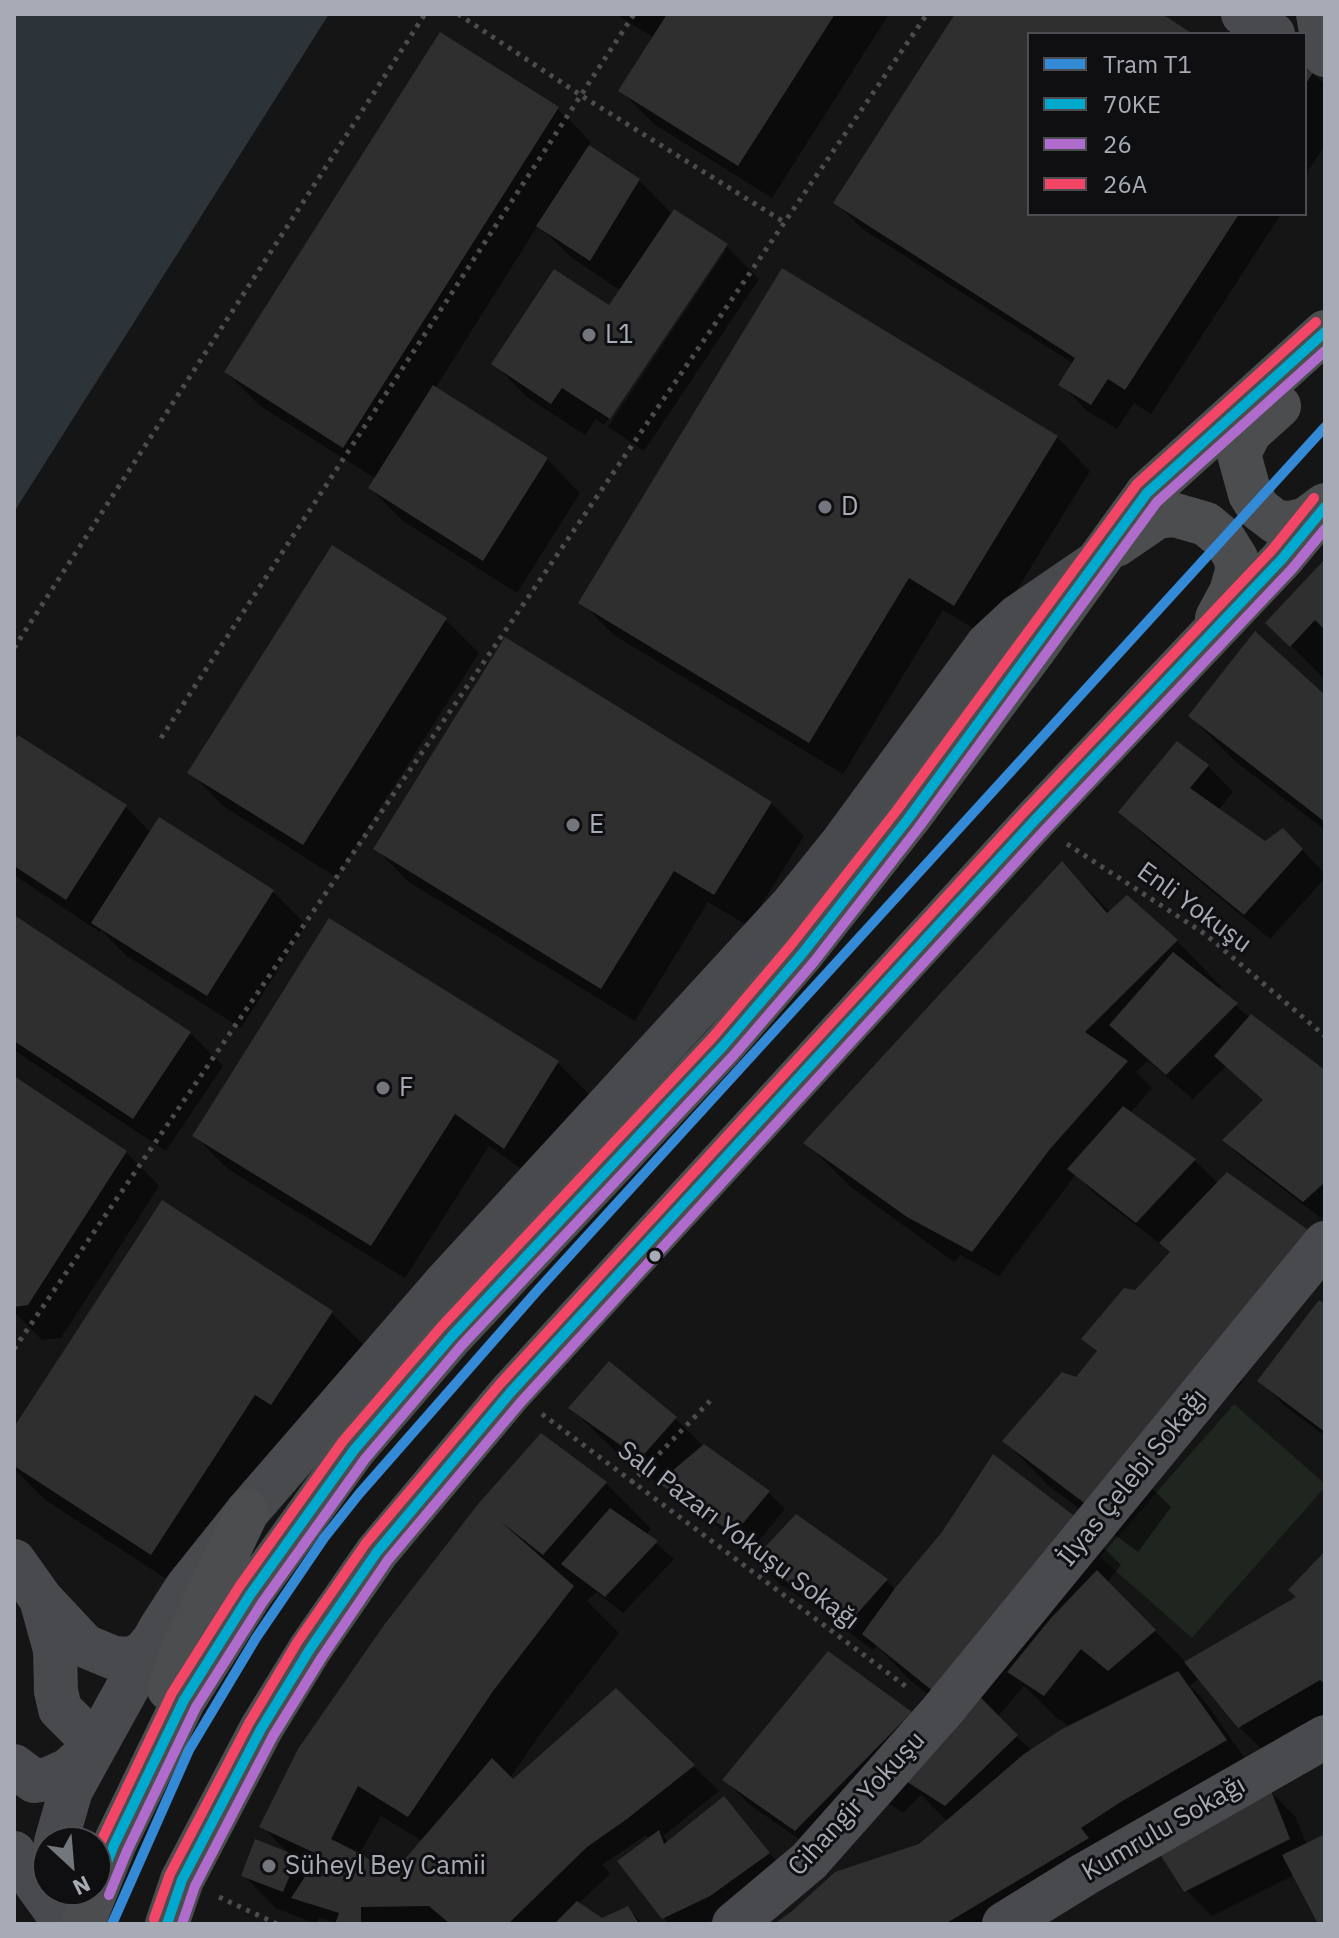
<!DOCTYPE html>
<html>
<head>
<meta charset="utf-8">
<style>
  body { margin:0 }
  #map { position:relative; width:1339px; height:1938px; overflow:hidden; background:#151515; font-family:"IBM Plex Sans",sans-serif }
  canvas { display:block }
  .frame { position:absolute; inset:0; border:16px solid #a7abb5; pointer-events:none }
  .legend { position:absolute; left:1027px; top:32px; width:280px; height:184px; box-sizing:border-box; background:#0f0f11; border:2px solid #4c4d53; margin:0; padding:10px 14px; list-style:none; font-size:24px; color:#a7abb5 }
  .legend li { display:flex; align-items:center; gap:16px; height:40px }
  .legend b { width:40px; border:2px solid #4c4d53 }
  .north { position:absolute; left:32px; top:1826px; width:80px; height:80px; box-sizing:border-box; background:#0f0f11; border:2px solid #4c4d53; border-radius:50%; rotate:154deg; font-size:22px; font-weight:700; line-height:32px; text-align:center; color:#a7abb5 }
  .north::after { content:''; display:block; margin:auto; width:28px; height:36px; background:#74767d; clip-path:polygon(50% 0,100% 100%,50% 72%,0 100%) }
</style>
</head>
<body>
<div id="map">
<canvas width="1339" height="1938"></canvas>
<div class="frame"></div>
<ul class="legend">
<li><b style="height:10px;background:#338bd7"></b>Tram T1</li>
<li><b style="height:10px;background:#00a9ce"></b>70KE</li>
<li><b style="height:10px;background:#b06ccc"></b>26</li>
<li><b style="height:10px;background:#f34667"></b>26A</li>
</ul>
<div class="north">N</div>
</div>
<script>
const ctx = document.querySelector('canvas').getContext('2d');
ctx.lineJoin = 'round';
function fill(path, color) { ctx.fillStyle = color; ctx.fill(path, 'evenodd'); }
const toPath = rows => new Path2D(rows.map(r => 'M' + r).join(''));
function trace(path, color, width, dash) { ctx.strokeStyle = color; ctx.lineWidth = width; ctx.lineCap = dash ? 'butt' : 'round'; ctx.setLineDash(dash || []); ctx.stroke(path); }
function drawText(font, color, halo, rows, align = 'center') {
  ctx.font = font + ' "IBM Plex Sans",sans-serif'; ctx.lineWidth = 6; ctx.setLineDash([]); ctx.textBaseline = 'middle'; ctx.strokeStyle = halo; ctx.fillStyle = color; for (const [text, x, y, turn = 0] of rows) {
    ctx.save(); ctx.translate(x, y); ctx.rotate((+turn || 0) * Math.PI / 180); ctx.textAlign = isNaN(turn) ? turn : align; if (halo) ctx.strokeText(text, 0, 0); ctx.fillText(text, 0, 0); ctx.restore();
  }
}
const green = toPath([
  [1234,1404,1325,1484,1325,1487,1192,1638,1100,1557]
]);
const water = toPath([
  [14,14,329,14,14,512]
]);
const shadow = toPath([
  [616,14,889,14,772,198,654,124,621,91,654,38],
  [957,14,1158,14,1189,34,1029,34,1029,214,1281,214,1151,414,1134,403,1117,429,1086,410,1061,384,1074,364,861,228,836,203],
  [1305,67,1325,84,1325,118,1323,122,1325,124,1325,145,1305,176],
  [558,109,591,142,588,147,639,180,672,214,726,246,759,279,644,451,608,427,726,250,721,250,604,425,596,419,585,435,527,397,494,364,610,308,621,291,572,258,538,225,435,389,547,459,580,493,517,593,403,521,370,488,376,479,259,405,226,372],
  [783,271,1057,437,1090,471,988,637,943,610,843,774,614,635,581,602],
  [1325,562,1325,680,1268,623],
  [446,620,479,653,336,877,223,806,190,772],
  [1325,698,1325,830,1236,762,1190,716],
  [19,738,126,807,151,833,159,820,273,892,306,925,241,1028,127,956,101,930,100,932,14,875,14,745],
  [1208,766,1233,792,1218,810,1265,843,1283,830,1325,874,1325,878,1270,939,1146,837,1121,812],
  [771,803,804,836,748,926,708,902,635,1021,409,882,376,849],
  [1063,864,1111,913,1177,941,1222,987,1218,990,1250,1018,1325,1073,1325,1214,1321,1218,1241,1157,1224,1140,1264,1101,1226,1066,1193,1099,1148,1061,1136,1072,1152,1088,1130,1113,1194,1160,1219,1184,1235,1373,1243,1382,1142,1478,1171,1507,1138,1552,1050,1487,1005,1441,1077,1380,1098,1353,1084,1339,1134,1292,1172,1253,1095,1194,1076,1174,999,1276,960,1255,954,1262,852,1188,806,1143],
  [14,917,190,1033,223,1066,166,1151,14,1050],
  [329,921,558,1063,591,1096,538,1181,489,1146,405,1278,228,1169,195,1136],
  [14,1079,126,1152,159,1186,61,1338,42,1340,14,1312],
  [1325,1306,1325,1436,1285,1406,1260,1381],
  [332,1313,377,1358,197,1599,44,1499,14,1469,14,1430],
  [571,1408,676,1419,704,1447,768,1492,785,1509,752,1549,677,1500,665,1488,617,1453],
  [606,1483,651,1529,646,1535,674,1559,623,1613,596,1592,587,1601,619,1633,538,1737,510,1778,514,1781,616,1691,719,1791,663,1836,669,1843,724,1799,785,1871,727,1913,705,1924,670,1924,664,1918,650,1839,646,1835,602,1865,610,1874,578,1904,602,1920,627,1908,643,1924,337,1924,319,1917,316,1924,276,1908,243,1875,290,1855,262,1827,480,1504],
  [381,1816,423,1841,406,1891,359,1855],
  [296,1856,315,1865,311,1872,295,1857],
  [1075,1519,1121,1565,1107,1583,1187,1663,1299,1598,1325,1554,1325,1717,1265,1752,1239,1727,1199,1678,1190,1686,1203,1699,1251,1767,992,1924,777,1924,920,1846,947,1821,921,1795,903,1813,879,1797,822,1855,750,1805,725,1780,911,1713,957,1718,910,1680,877,1646,873,1650,809,1602,781,1585,756,1560,886,1580,896,1590],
  [1024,1686,1056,1717,1070,1727,1033,1752,997,1717],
  [1270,1791,1295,1816,1307,1845,1325,1836,1325,1924,1320,1924,1295,1875,1212,1916,1186,1890]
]);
const building = toPath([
  [667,14,835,14,738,166,618,91],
  [955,14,1162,14,1193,34,1029,34,1029,214,1239,214,1125,390,1108,379,1091,405,1058,385,1075,358,833,203],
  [440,32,559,107,343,448,224,372],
  [1305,65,1314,71,1305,85],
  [589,145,640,179,590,261,536,226],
  [674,209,728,244,610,419,562,388,551,404,491,364,554,269,609,305],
  [782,268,1058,436,954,606,909,578,809,743,578,603],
  [433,385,548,458,483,561,368,488],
  [332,545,447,618,303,845,187,773],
  [1325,559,1325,630,1315,620,1290,647,1265,623],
  [1255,631,1325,695,1325,822,1188,716],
  [505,637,772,802,714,895,674,871,601,989,373,849],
  [18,735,127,805,66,900,14,866,14,741],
  [1177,741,1209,765,1190,788,1265,841,1283,828,1303,849,1244,915,1118,812],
  [159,817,274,890,207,996,91,923],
  [1062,861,1107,913,1127,895,1178,940,1085,1032,1128,1061,1050,1149,972,1252,907,1217,803,1143],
  [14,915,191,1032,133,1119,14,1041],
  [329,918,559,1061,504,1149,455,1114,371,1246,192,1136],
  [1173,952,1238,1003,1166,1075,1109,1025],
  [1251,1014,1325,1070,1325,1182,1303,1202,1222,1140,1263,1100,1214,1056],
  [14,1076,127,1151,28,1305,14,1307],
  [1123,1106,1196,1159,1136,1223,1067,1169],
  [1227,1172,1311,1232,1091,1508,1002,1441,1062,1372,1076,1377,1097,1351,1081,1339,1124,1288,1135,1290,1170,1252,1159,1243],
  [162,1200,333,1311,271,1405,255,1395,151,1555,14,1466,14,1427],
  [1319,1300,1325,1304,1325,1432,1257,1381],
  [609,1361,677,1417,640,1459,568,1408],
  [541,1433,607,1482,543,1555,500,1521,574,1586,493,1691,408,1817,358,1786,331,1839,361,1854,391,1875,492,1758,513,1779,616,1688,695,1765,627,1819,587,1847,508,1924,450,1924,429,1906,361,1907,361,1924,335,1924,339,1913,291,1898,319,1855,259,1827,298,1749,384,1625,479,1503],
  [704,1444,770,1491,734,1534,658,1483],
  [993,1454,1077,1518,934,1692,862,1634,896,1587,942,1532],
  [610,1508,658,1541,605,1597,561,1564],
  [796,1514,888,1579,846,1626,781,1577,753,1560],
  [1325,1551,1325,1684,1320,1680,1238,1728,1184,1662,1296,1597,1288,1590],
  [1097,1570,1156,1630,1108,1671,1081,1649,1044,1696,1007,1672,1051,1618],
  [828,1651,912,1712,795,1831,722,1780],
  [1178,1671,1227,1740,1119,1803,1081,1828,1089,1838,945,1924,774,1924,791,1912,835,1872,919,1844,1024,1754,1062,1729],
  [976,1693,1018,1735,945,1806,901,1778],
  [1270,1788,1290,1839,1184,1892,1156,1848],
  [724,1796,770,1853,710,1896,662,1919,617,1861,659,1830,664,1844],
  [1325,1834,1325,1924,1318,1924,1282,1855],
  [255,1839,298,1856,283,1892,241,1876],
  [577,1901,602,1918,628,1906,639,1924,554,1924]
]);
const path = toPath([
  [458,14,582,96,784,222],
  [14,648,425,14],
  [161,738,634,14],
  [1067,844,1205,934,1325,1036],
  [14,1349,927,14],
  [542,1414,908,1688],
  [631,1483,710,1401],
  [219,1897,277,1924]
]);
const minor = toPath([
  [1243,14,1273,34],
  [1318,14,1325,55],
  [14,1561,41,1599],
  [99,1737,79,1728,60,1709,56,1691,55,1650,41,1599,85,1646,114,1658,132,1659,144,1652,155,1639],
  [14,1766,34,1781,48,1779,68,1770,91,1750],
  [56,1842,71,1790,160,1629,187,1587,247,1512,448,1280,793,904,843,842,988,644,1017,617,1096,563],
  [14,1853,65,1924],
  [734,1924,809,1861,941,1712,1325,1243],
  [1004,1924,1085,1874,1325,1737]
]);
const major = toPath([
  [1279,406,1250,432,1239,454,1250,494,1259,509,1276,522,1291,523,1306,519,1325,505],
  [1116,545,1157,517,1175,515,1206,524,1224,539,1236,558,1237,571,1231,592,1217,618],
  [169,1689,183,1648,247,1512],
  [96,1890,114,1845,184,1700,250,1595,354,1450,452,1336,723,1046,802,954,908,819,1036,647,1147,493,1325,332],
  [83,1924,96,1890],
  [167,1924,182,1880,261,1729,310,1649,377,1552,510,1393,1035,820,1282,559,1325,507]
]);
const bus1 = toPath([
  [96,1890,114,1845,184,1700,250,1595,354,1450,452,1336,723,1046,802,954,908,819,1147,493,1325,332],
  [167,1924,182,1880,261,1729,310,1649,377,1552,510,1393,1035,820,1282,559,1325,507]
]);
const bus2 = toPath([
  [109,1895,127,1851,196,1707,262,1603,365,1459,462,1345,733,1056,813,963,919,827,1157,502,1325,351],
  [182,1924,195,1886,273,1736,322,1657,388,1560,521,1402,1045,830,1292,569,1325,529]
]);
const bus3 = toPath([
  [96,1852,172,1693,239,1587,343,1441,442,1326,713,1037,791,945,897,810,1137,484,1316,322],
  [154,1919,170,1874,249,1723,298,1641,366,1543,500,1384,1025,811,1272,550,1314,498]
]);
const tram1 = toPath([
  [112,1924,189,1750,256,1638,324,1538,359,1494,537,1291,1325,427]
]);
const markers = [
  [589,335,8,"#74767d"],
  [825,507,8,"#74767d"],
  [573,825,8,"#74767d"],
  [383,1088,8,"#74767d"],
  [655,1256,7,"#a7abb5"],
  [269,1866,8,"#74767d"]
];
const poiNames = [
  ["L1",605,335],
  ["D",841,507],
  ["E",589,825],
  ["F",399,1088],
  ["Süheyl Bey Camii",285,1866]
];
const streetNames = [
  ["Enli Yokuşu",1194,908,36],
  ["İlyas Çelebi Sokağı",1133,1478,-51],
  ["Salı Pazarı Yokuşu Sokağı",738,1536,37],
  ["Cihangir Yokuşu",857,1804,-47],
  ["Kumrulu Sokağı",1164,1829,-30]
];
fill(green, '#1f251f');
fill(water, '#2c3439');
fill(shadow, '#0007');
fill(building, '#2f2f30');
trace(path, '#4b4c4f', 5, [4, 6]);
trace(minor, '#494a4d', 44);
trace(major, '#4c4d4f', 44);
trace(bus1, '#00a9ce', 10);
trace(bus2, '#b06ccc', 10);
trace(bus3, '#f34667', 10);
trace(tram1, '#338bd7', 10);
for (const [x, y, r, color] of markers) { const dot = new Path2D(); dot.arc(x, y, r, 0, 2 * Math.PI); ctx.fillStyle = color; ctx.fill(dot); trace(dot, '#0f0f11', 3); }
drawText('26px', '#a7abb5', '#0f0f11', poiNames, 'left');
drawText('26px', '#a7abb5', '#0f0f11', streetNames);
</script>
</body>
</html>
